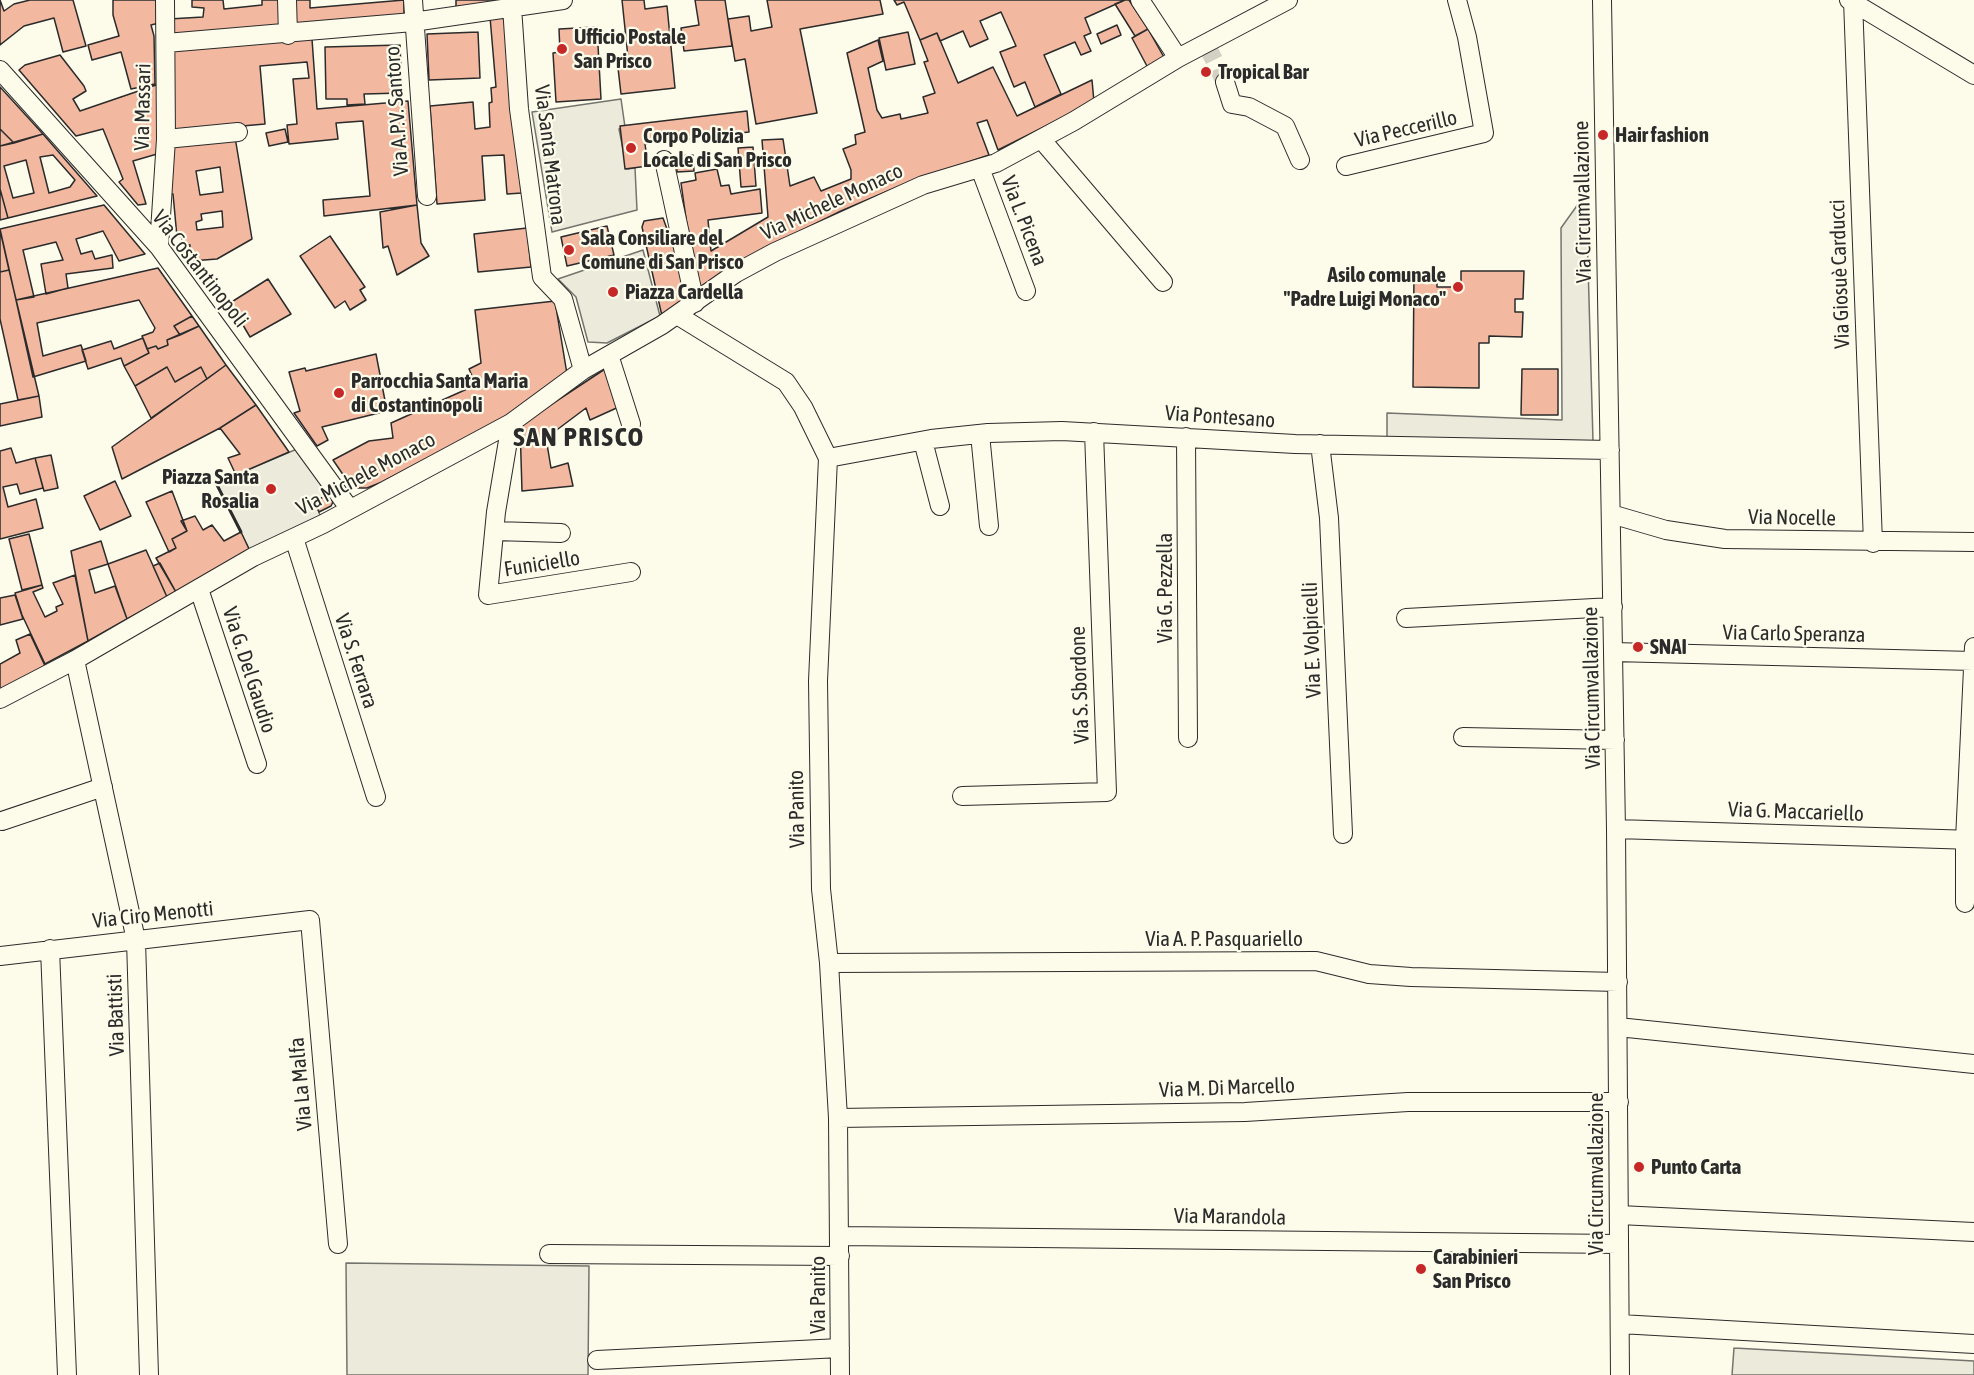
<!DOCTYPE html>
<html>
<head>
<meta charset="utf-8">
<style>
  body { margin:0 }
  canvas { display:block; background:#fdfbea }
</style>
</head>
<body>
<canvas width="1974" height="1375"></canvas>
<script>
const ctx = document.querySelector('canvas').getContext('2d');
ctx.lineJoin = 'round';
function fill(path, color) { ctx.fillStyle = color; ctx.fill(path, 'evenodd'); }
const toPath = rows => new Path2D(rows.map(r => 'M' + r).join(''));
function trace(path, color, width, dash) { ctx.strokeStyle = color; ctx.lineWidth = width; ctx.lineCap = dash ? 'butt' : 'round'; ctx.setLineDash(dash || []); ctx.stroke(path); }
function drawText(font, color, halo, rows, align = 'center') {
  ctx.font = font + ' "Asap Condensed",sans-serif'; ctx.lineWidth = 4.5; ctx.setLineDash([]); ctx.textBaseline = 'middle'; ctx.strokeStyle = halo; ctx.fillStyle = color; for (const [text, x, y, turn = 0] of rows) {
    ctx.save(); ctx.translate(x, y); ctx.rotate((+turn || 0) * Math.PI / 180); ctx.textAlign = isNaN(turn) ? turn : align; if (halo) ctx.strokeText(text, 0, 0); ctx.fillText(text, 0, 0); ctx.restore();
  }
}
const green = toPath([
  [346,1263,589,1266,588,1375,347,1375,346,1263],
  [1734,1348,1974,1361,1974,1375,1732,1375,1734,1348]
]);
const parking = toPath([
  [621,99,625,127,619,129,627,169,635,168,637,210,552,232,532,112,621,99],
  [1586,193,1593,441,1387,438,1387,413,1562,420,1561,228,1586,193],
  [643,250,660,316,607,343,588,342,576,297,558,279,643,250],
  [297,449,328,495,315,501,323,524,253,557,216,483,297,449]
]);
const building = toPath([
  [0,0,4,11,14,4,30,0,73,0,86,46,63,52,54,18,24,26,0,45,0,0],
  [113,0,158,0,159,23,151,25,154,36,155,84,131,89,121,52,92,60,88,45,119,36,113,15,113,0],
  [192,0,223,0,224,9,262,5,262,0,280,0,280,28,170,39,169,19,203,17,204,8,192,7,192,0],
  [294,0,310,0,310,8,404,0,404,15,295,25,294,0],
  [456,0,507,0,456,7,456,0],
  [622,0,644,0,645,9,667,6,675,88,621,94,618,68,629,67,622,0],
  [695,0,725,0,732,46,684,51,681,28,699,25,695,0],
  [767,0,880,0,883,14,800,29,817,113,756,124,745,59,735,61,728,19,749,16,751,31,772,27,767,0],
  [894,0,1125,0,1085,18,1091,33,1084,36,1091,51,1081,55,1075,42,1044,55,1061,94,1035,107,1025,82,1014,87,1000,52,1016,46,1001,12,980,21,988,39,970,47,963,31,940,41,937,33,920,40,904,2,897,5,894,0],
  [1125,0,1129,0,1148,29,1135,36,1115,4,1125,0],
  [508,15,522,193,507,194,504,155,482,156,485,200,437,204,430,106,473,102,475,129,490,127,489,103,492,102,491,88,496,87,490,17,508,15],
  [1117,25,1121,35,1101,44,1097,34,1117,25],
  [597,27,601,99,556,102,553,53,560,52,559,29,597,27],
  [1148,29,1165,59,1148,68,1132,38,1148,29],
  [478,32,480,78,429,80,427,34,478,32],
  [908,32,915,64,886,70,879,38,908,32],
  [937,33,958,83,993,67,1017,116,1092,80,1094,102,998,150,987,120,977,123,989,155,909,182,841,211,774,244,662,316,642,227,644,221,663,218,683,273,693,268,681,183,696,180,695,173,717,169,721,186,729,185,731,194,760,189,762,213,708,220,711,251,768,217,762,140,783,139,790,186,814,177,821,191,851,179,851,170,843,149,856,144,855,135,865,132,847,53,878,40,883,61,868,68,877,110,882,118,900,114,901,119,928,113,923,97,935,93,924,62,928,61,920,40,937,33],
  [312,39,317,109,408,101,417,205,324,216,323,200,370,196,363,121,336,123,338,139,289,144,287,125,297,124,293,79,309,78,307,62,260,66,265,124,174,132,169,49,312,39],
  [400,45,402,93,364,94,365,104,347,105,347,99,326,99,325,47,400,45],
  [60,55,84,86,86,91,73,99,80,111,159,84,157,154,133,161,146,204,138,205,119,182,123,179,103,129,76,136,19,70,25,65,60,55],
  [0,87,43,134,14,143,0,129,0,87],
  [747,111,749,132,645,144,648,166,625,169,620,126,747,111],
  [0,129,14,143,0,146,0,129],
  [285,129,288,142,269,146,266,133,285,129],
  [43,134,97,196,8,218,0,189,0,146,43,134],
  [53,155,75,180,70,187,49,193,40,157,53,155],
  [26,160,34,193,13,198,4,166,26,160],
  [235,137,252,239,217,259,191,261,189,258,190,245,184,244,181,236,177,237,173,194,170,194,172,145,235,137],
  [220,167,223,192,200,195,196,171,220,167],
  [222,211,223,227,197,230,196,222,202,220,201,214,222,211],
  [753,147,756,186,741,187,738,148,753,147],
  [693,155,694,171,677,172,676,156,693,155],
  [0,189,8,218,0,220,0,189],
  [104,205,145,254,119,261,103,231,76,239,81,254,92,251,95,259,112,255,113,268,66,274,68,288,46,294,41,264,63,260,56,242,23,250,34,297,16,300,0,229,104,205],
  [417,205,421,243,429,256,397,275,388,246,383,248,380,212,417,205],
  [607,226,614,255,567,266,561,237,607,226],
  [527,228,531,267,478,272,474,234,527,228],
  [0,230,9,270,0,272,0,230],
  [330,236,365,287,360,290,366,300,350,310,345,301,335,308,300,256,330,236],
  [158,268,192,316,174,326,180,335,167,340,168,345,158,349,156,346,147,349,142,336,153,332,155,328,139,300,37,323,43,356,81,345,86,361,33,377,16,300,158,268],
  [9,270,39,396,18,400,0,319,0,272,9,270],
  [1414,271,1437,272,1437,287,1461,287,1461,271,1524,271,1523,299,1515,299,1515,312,1523,312,1522,337,1489,336,1489,343,1479,343,1479,388,1413,387,1414,271],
  [268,279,291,314,250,337,230,303,268,279],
  [555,301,567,374,510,415,382,482,367,488,356,488,344,476,333,460,369,441,393,438,391,423,476,385,469,369,481,363,475,310,555,301],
  [192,316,199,326,180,335,174,326,192,316],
  [199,326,226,365,207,379,201,367,175,382,167,367,135,386,124,366,149,353,147,349,156,346,158,349,168,345,167,340,199,326],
  [143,338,149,353,124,366,121,358,88,369,82,350,111,341,114,349,143,338],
  [376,354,387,411,322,427,328,440,317,446,294,413,300,411,289,372,305,368,306,371,376,354],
  [226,365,256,405,220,428,122,479,112,447,226,365],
  [167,367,175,382,201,367,207,379,151,418,135,386,167,367],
  [608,367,621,406,590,420,586,408,546,438,551,468,568,463,573,486,522,491,520,425,608,367],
  [1522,369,1558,369,1558,415,1521,415,1522,369],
  [39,396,42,417,0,426,0,404,39,396],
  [256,405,289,452,236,475,228,458,240,454,220,428,256,405],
  [11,448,16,463,35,458,43,488,20,494,17,484,3,487,8,507,36,499,43,528,0,539,0,451,11,448],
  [51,455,58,488,44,491,35,458,51,455],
  [115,481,131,516,100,530,84,496,115,481],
  [172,491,187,531,172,539,176,548,169,552,146,502,172,491],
  [330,494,333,502,331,506,319,512,315,501,330,494],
  [195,516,203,530,212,525,224,541,241,532,251,553,176,592,156,558,176,548,172,539,187,531,181,521,195,516],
  [29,534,42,585,22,590,9,539,29,534],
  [101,541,108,564,89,570,95,593,115,586,127,619,88,641,71,551,101,541],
  [146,550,167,597,127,619,108,564,146,550],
  [160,563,176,592,167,597,153,566,160,563],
  [75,575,88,641,45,664,22,615,15,593,42,585,43,588,33,592,45,617,57,611,56,607,63,604,53,583,75,575],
  [15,595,23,619,0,625,0,598,15,595],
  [30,634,46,668,0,693,0,664,20,653,16,640,30,634]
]);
const minorTunnel = toPath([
  [1206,44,1225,82]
]);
const minor = toPath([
  [287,0,288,35],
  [413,0,427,196],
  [1140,0,1178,58],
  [1602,0,1616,829,1620,1375],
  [1849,0,1974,75],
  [1853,0,1873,543],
  [512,7,519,109,542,277,563,299,583,370],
  [166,43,413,22,563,0],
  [0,70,159,247,349,508],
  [1225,82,1232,104,1249,107,1285,126,1300,160],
  [166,139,238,132],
  [1041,139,1163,282],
  [664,160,695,303],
  [1346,166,1484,133,1467,37,1457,0],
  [980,168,1026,291],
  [159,247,166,139,165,0],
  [677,315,786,382,803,407,828,458,818,681,821,889,829,963,838,1118,840,1375],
  [609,355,631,424],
  [511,423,496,512,488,595,631,572],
  [980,434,989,526],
  [1186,437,1188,738],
  [923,441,940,506],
  [1320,444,1329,518,1343,834],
  [828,458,931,439,988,433,1062,431,1295,444,1610,450],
  [1611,514,1666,530,1725,539,1974,542],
  [495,531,561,533],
  [294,538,376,797],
  [199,589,257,764],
  [1406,618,1613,607],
  [1613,652,1973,661],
  [75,660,136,940,149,1375],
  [0,699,75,660,253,557,323,524,511,423,583,370,662,325,736,273,775,252,923,185,996,163,1074,121,1178,58,1288,0],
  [1463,737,1615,740],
  [962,796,1107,792,1094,432],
  [2,821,103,787],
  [1616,829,1974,840],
  [1965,903,1965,840,1974,647],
  [50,949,67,1375],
  [0,956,310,920,338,1244],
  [829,963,1316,961,1369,974,1411,977,1618,982],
  [1618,1027,1974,1064],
  [838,1118,1245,1112,1408,1102,1619,1102],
  [1619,1215,1974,1232],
  [840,1236,1619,1244],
  [549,1254,840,1256],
  [1620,1324,1974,1344],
  [597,1360,840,1348]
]);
const wall = toPath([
  [236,475,216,483,241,532]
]);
const markers = [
  [562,49,6,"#c62828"],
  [1206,72,6,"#c62828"],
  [1603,135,6,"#c62828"],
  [631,148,6,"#c62828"],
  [569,250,6,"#c62828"],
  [1458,287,6,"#c62828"],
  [613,292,6,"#c62828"],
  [339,393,6,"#c62828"],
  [271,489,6,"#c62828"],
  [1638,647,6,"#c62828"],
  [1639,1167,6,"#c62828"],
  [1421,1269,6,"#c62828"]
];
const poiNames = [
  ["Ufficio Postale",574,37],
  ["San Prisco",574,61],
  ["Tropical Bar",1218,72],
  ["Hair fashion",1615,135],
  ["Corpo Polizia",643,136],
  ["Locale di San Prisco",643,160],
  ["Sala Consiliare del",581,238],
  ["Comune di San Prisco",581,262],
  ["Asilo comunale",1446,275,"right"],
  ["\"Padre Luigi Monaco\"",1446,299,"right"],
  ["Piazza Cardella",625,292],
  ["Parrocchia Santa Maria",351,381],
  ["di Costantinopoli",351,405],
  ["Piazza Santa",259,477,"right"],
  ["Rosalia",259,501,"right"],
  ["SNAI",1650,647],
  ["Punto Carta",1651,1167],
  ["Carabinieri",1433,1257],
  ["San Prisco",1433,1281]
];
const streetNames = [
  ["Via Massari",143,107,-89],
  ["Via A.P.V. Santoro",397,111,-94],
  ["Via Peccerillo",1406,129,-13],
  ["Via Santa Matrona",550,155,83],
  ["Via Michele Monaco",832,202,-25],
  ["Via Circumvallazione",1583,202,-91],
  ["Via L. Picena",1024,221,69],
  ["Via Costantinopoli",200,269,52],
  ["Via Giosuè Carducci",1840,274,-92],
  ["Via Pontesano",1220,417,4],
  ["Via Michele Monaco",366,474,-28],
  ["Via Nocelle",1792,518,1],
  ["Funiciello",542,564,-9],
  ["Via G. Pezzella",1165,588,-90],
  ["Via Carlo Speranza",1794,634,1],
  ["Via E. Volpicelli",1312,640,-92],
  ["Via S. Ferrara",356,661,72],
  ["Via G. Del Gaudio",249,670,72],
  ["Via S. Sbordone",1080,685,-92],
  ["Via Circumvallazione",1592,688,-91],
  ["Via Panito",797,809,-91],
  ["Via G. Maccariello",1796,812,2],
  ["Via Ciro Menotti",153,915,-6],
  ["Via A. P. Pasquariello",1224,939],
  ["Via Battisti",116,1015,-92],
  ["Via La Malfa",301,1084,-95],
  ["Via M. Di Marcello",1227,1088,-2],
  ["Via Circumvallazione",1596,1174,-90],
  ["Via Marandola",1230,1217,1],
  ["Via Panito",818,1295,-90]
];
const districtNames = [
  ["SAN PRISCO",579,437]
];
fill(green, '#ecebdb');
trace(green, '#74746e', 1.5);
fill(parking, '#eceadb');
trace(parking, '#74746e', 1.5);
fill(building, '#f2b8a0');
trace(building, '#2b2b2b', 1.5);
trace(minorTunnel, '#d3d1c4', 18, [18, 9]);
trace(minor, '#2b2b2b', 20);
trace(minor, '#fdfbea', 18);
trace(wall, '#2b2b2b', 3);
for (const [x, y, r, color] of markers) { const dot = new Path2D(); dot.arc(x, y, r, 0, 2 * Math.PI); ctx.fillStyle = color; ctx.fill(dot); trace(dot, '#fdfbea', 2); }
drawText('bold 21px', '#2b2b2b', '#fdfbea', poiNames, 'left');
drawText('21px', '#2b2b2b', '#fdfbea', streetNames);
ctx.letterSpacing = '1.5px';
drawText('bold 27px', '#2b2b2b', '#fdfbea', districtNames);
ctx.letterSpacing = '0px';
</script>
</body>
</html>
